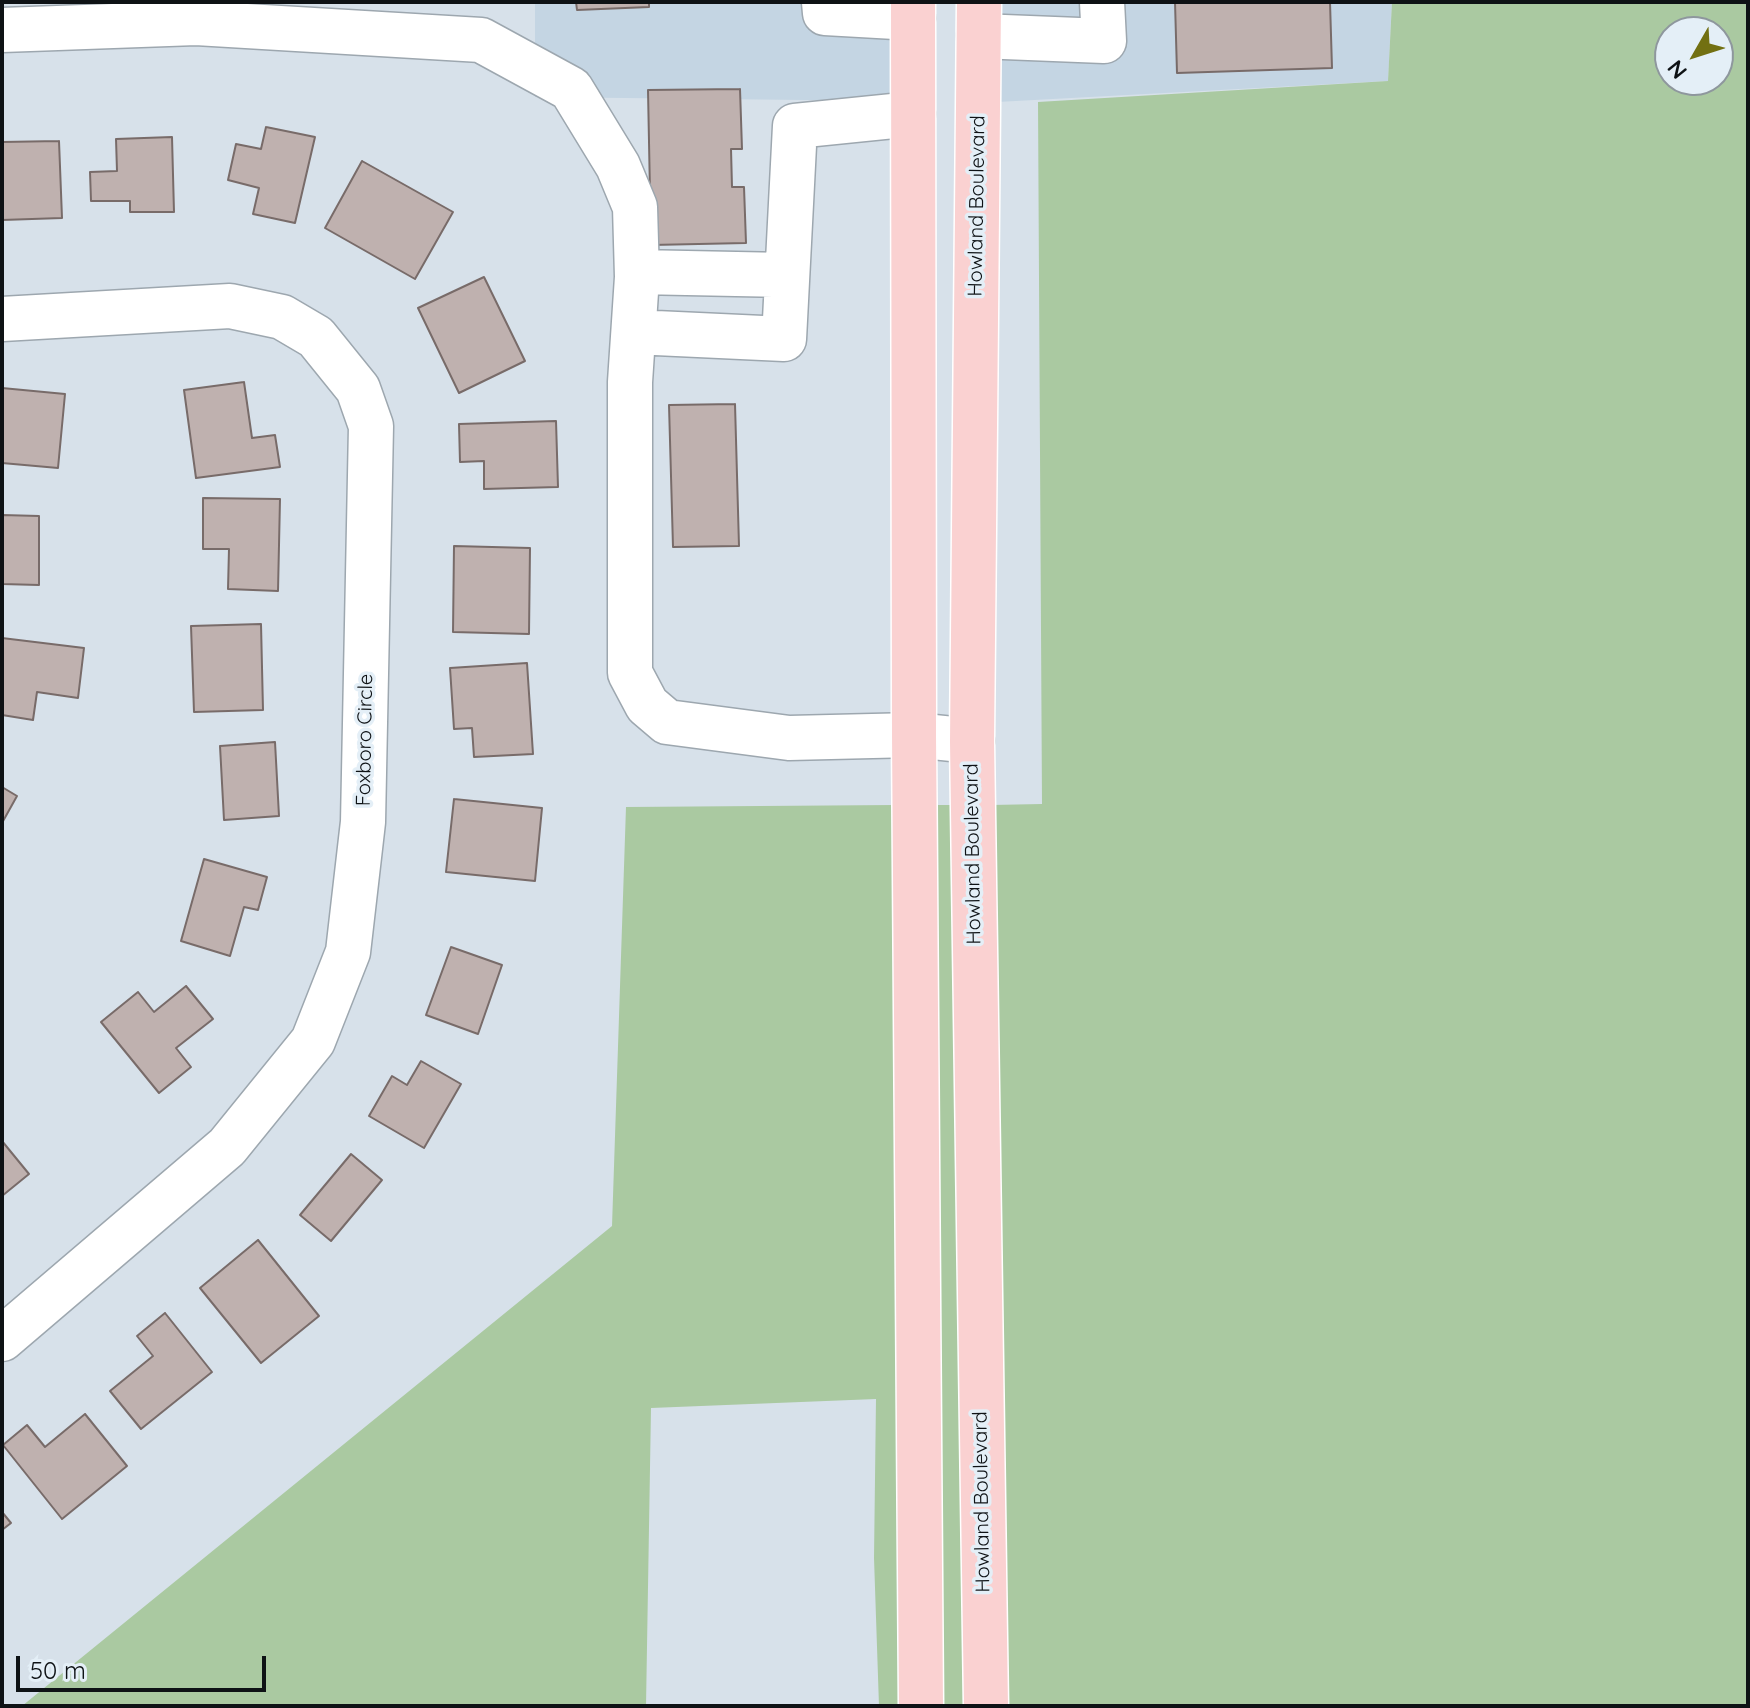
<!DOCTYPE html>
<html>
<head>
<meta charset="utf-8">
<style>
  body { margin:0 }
  #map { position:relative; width:1750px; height:1708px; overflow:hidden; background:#d7e1ea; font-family:Quicksand,sans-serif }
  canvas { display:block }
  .frame { position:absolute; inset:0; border:4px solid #0e1215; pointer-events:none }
  .north { position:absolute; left:1654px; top:16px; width:80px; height:80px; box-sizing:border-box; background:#e4eff7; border:2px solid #8e979d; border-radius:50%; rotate:231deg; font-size:22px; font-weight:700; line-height:32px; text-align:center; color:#0e1215 }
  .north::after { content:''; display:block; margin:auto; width:28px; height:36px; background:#727012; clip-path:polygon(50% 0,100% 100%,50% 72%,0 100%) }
  .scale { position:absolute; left:16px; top:1656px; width:250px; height:36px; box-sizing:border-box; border:4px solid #0e1215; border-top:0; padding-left:10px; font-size:24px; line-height:28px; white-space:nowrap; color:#0e1215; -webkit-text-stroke:6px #e4eff7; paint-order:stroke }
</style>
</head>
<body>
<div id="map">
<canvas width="1750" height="1708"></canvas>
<div class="frame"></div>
<div class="north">N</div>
<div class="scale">50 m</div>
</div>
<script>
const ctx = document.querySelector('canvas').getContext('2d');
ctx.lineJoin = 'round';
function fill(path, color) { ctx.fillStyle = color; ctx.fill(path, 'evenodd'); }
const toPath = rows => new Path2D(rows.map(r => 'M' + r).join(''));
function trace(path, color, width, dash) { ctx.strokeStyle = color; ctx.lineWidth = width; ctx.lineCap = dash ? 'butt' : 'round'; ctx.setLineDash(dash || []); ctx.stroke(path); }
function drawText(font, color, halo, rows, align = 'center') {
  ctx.font = font + ' Quicksand,sans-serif'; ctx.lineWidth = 7; ctx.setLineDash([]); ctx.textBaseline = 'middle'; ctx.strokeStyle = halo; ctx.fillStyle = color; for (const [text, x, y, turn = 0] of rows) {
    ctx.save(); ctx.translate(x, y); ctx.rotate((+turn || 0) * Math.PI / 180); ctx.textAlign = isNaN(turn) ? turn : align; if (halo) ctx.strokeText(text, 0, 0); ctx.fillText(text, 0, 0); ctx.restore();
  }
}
const built = toPath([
  [535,2,895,2,895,101,535,97],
  [998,2,1392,2,1388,81,997,102]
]);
const green = toPath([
  [1392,2,1748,2,1748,1706,1004,1706,991,805,1042,804,1038,102,1388,81],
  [1670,32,1718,32,1718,80,1670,80],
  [895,805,903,1706,879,1706,874,1558,876,1399,651,1408,646,1706,22,1706,612,1226,626,807],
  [932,805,954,805,967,1706,940,1706]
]);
const building = toPath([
  [576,2,649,2,649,7,577,10,576,2],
  [1175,2,1330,2,1332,68,1177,73,1175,2],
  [740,89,742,149,731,149,732,187,744,187,746,243,651,245,648,90,740,89],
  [266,127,315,137,295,223,253,214,259,188,228,180,236,144,261,149,266,127],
  [172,137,174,212,130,212,130,201,91,201,90,172,117,171,116,139,172,137],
  [59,141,62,218,2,220,2,142,59,141],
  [362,161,453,212,415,279,325,228,362,161],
  [484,277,525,361,459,393,418,308,484,277],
  [244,382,252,438,275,435,280,467,196,478,184,390,244,382],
  [2,388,65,394,58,468,2,463,2,388],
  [735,404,739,546,673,547,669,405,735,404],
  [556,421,558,487,484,489,484,461,460,462,459,424,556,421],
  [203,498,280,499,278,591,228,589,229,549,203,549,203,498],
  [2,515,39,516,39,585,2,584,2,515],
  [454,546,530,548,529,634,453,632,454,546],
  [261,624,263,710,194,712,191,626,261,624],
  [2,638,84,648,78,698,37,692,33,720,2,715,2,638],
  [527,663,533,754,474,757,472,728,454,729,450,668,527,663],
  [275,742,279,816,224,820,220,746,275,742],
  [2,787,17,796,2,823,2,787],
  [454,799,542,808,535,881,446,872,454,799],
  [204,859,267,877,258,910,244,907,230,956,181,941,204,859],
  [451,947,502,965,478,1034,426,1015,451,947],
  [186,986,213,1019,176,1048,191,1067,159,1093,101,1022,138,992,154,1012,186,986],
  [421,1061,461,1084,424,1148,369,1116,392,1076,407,1085,421,1061],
  [2,1141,29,1174,2,1196,2,1141],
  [351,1154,382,1180,331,1241,300,1215,351,1154],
  [258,1240,319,1316,261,1363,200,1288,258,1240],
  [165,1313,212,1372,141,1429,110,1391,153,1356,137,1336,165,1313],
  [85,1414,127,1466,62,1519,3,1445,27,1425,45,1447,85,1414],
  [2,1512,11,1523,2,1530,2,1512]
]);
const minor = toPath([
  [824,2,825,13,913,18],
  [2,30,196,23,481,40,571,89,618,166,635,207,637,277,630,382,630,673,647,705,667,722,789,738,914,735,972,741],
  [979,36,1104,41,1102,2],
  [637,272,786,275],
  [2,319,230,306,282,317,316,337,358,389,371,426,363,822,348,952,313,1041,227,1147,2,1339],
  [634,332,784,339,795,126,913,114]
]);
const major = toPath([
  [913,2,914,735,921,1706],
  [979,2,972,741,986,1706]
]);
const streetNames = [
  ["Howland Boulevard",977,206,-89],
  ["Foxboro Circle",365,740,-89],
  ["Howland Boulevard",973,854,-91],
  ["Howland Boulevard",982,1502,-91]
];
fill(built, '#c4d5e3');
fill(green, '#aac9a1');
fill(building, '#bfb1af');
trace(building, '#786b69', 2);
trace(minor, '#9da7af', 47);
trace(major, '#fff', 47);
trace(minor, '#fff', 44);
trace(major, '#fad1d1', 44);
drawText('20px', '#0e1215', '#e4eff7', streetNames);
</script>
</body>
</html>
